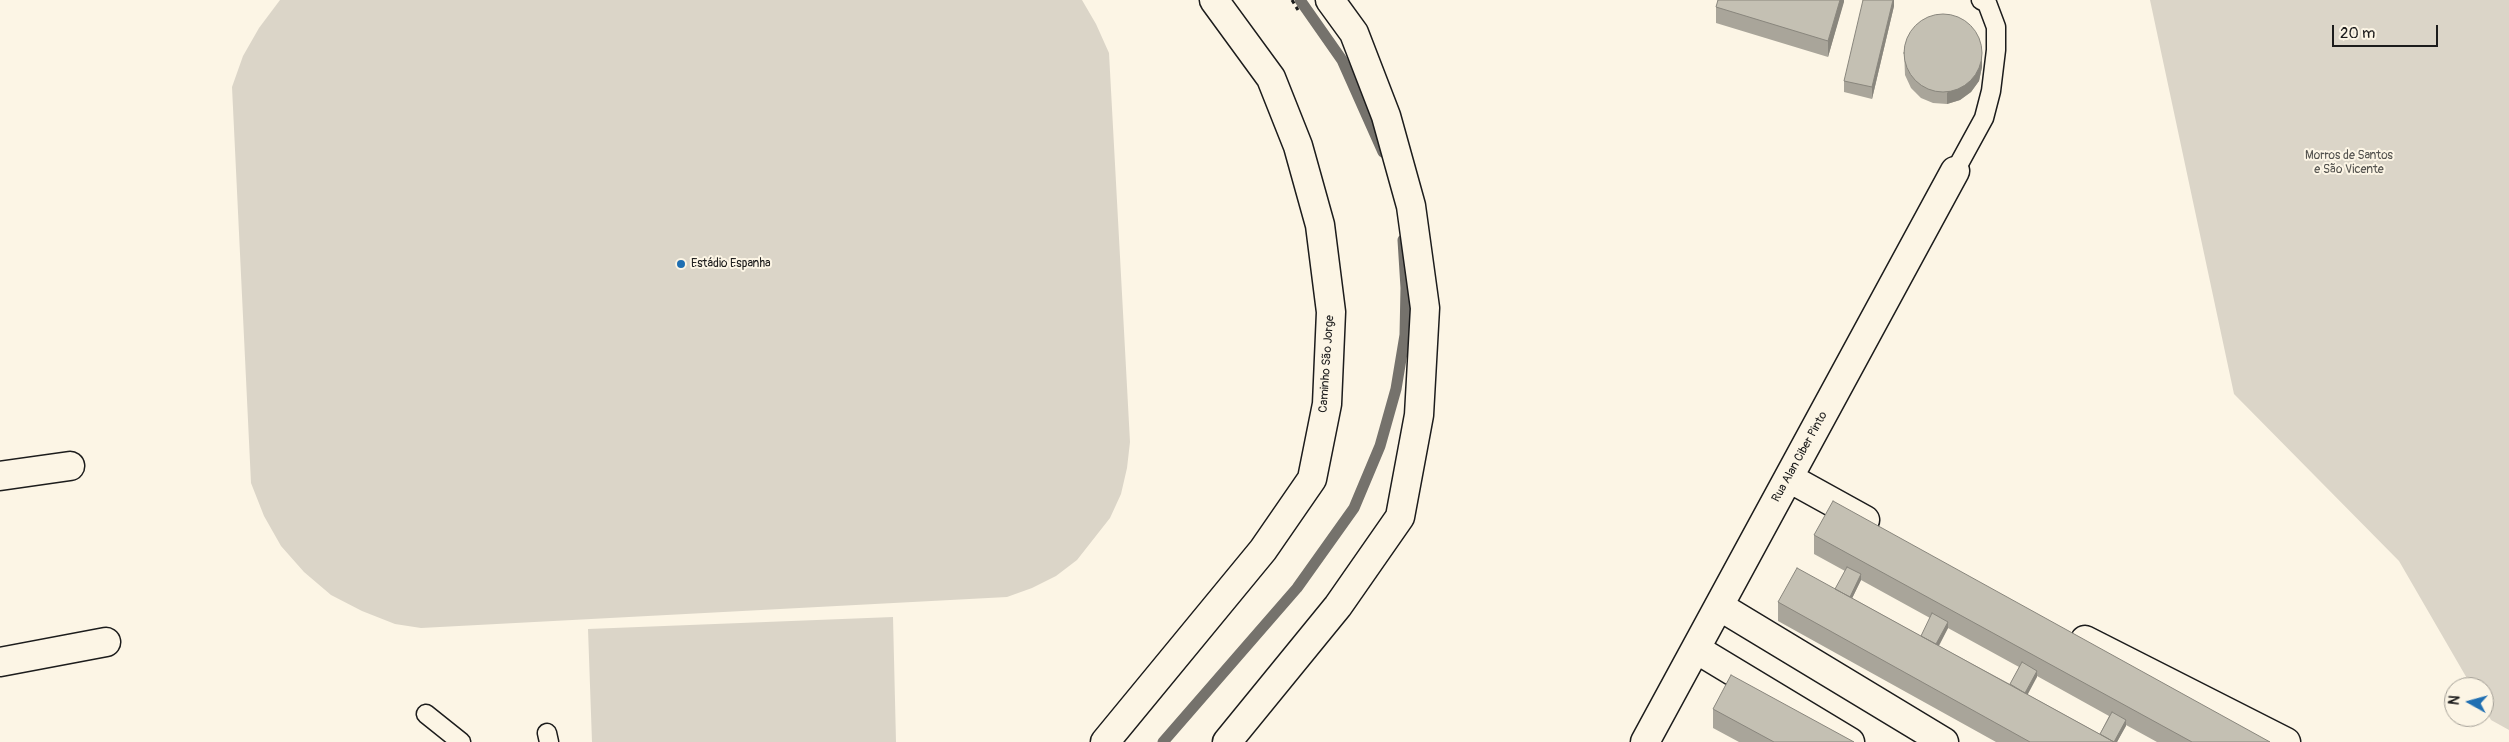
<!DOCTYPE html>
<html>
<head>
<meta charset="utf-8">
<style>
  body { margin:0 }
  #map { position:relative; width:2509px; height:742px; overflow:hidden; background:#fcf5e5; font-family:Pangolin,sans-serif }
  canvas { display:block }
  .north { position:absolute; left:2444px; top:677px; width:50px; height:50px; box-sizing:border-box; background:#fcf5e5; border:1px solid #a29e95; border-radius:50%; rotate:277deg; font-size:14px; font-weight:700; line-height:20px; text-align:center; color:#1c1c1c }
  .north::after { content:''; display:block; margin:auto; width:18px; height:22px; background:#1f6fb2; clip-path:polygon(50% 0,100% 100%,50% 72%,0 100%) }
  .scale { position:absolute; left:2332px; top:25px; width:106px; height:22px; box-sizing:border-box; border:2px solid #1c1c1c; border-top:0; padding-left:6px; font-size:15px; line-height:18px; white-space:nowrap; color:#1c1c1c; -webkit-text-stroke:4px #fcf5e5; paint-order:stroke }
</style>
</head>
<body>
<div id="map">
<canvas width="2509" height="742"></canvas>
<div class="north">N</div>
<div class="scale">20 m</div>
</div>
<script>
const ctx = document.querySelector('canvas').getContext('2d');
ctx.lineJoin = 'round';
function fill(path, color) { ctx.fillStyle = color; ctx.fill(path, 'evenodd'); }
const toPath = rows => new Path2D(rows.map(r => 'M' + r).join(''));
function trace(path, color, width, dash) { ctx.strokeStyle = color; ctx.lineWidth = width; ctx.lineCap = dash ? 'butt' : 'round'; ctx.setLineDash(dash || []); ctx.stroke(path); }
function drawText(font, color, halo, rows, align = 'center') {
  ctx.font = font + ' Pangolin,sans-serif'; ctx.lineWidth = 4; ctx.setLineDash([]); ctx.textBaseline = 'middle'; ctx.strokeStyle = halo; ctx.fillStyle = color; for (const [text, x, y, turn = 0] of rows) {
    ctx.save(); ctx.translate(x, y); ctx.rotate((+turn || 0) * Math.PI / 180); ctx.textAlign = isNaN(turn) ? turn : align; if (halo) ctx.strokeText(text, 0, 0); ctx.fillText(text, 0, 0); ctx.restore();
  }
}
const green = toPath([
  [280,0,1082,0,1096,24,1109,53,1130,442,1127,468,1121,494,1110,518,1077,560,1056,576,1032,588,1007,597,421,628,395,624,362,611,331,595,304,572,281,546,264,516,251,483,232,87,243,56,259,28],
  [2150,0,2509,0,2509,730,2491,720,2484,707,2484,687,2472,687,2399,561,2234,394],
  [893,617,896,742,592,742,588,629]
]);
const stream = toPath([
  [1300,0,1342,60,1383,152],
  [1163,742,1297,588,1354,508,1380,446,1396,389,1405,335,1406,288,1403,240]
]);
const path = toPath([
  [1292,0,1298,10]
]);
const lane = toPath([
  [1955,171,1984,118,1991,91,1996,50,1996,27,1987,3,1981,0],
  [426,714,461,742],
  [547,733,549,742]
]);
const street = toPath([
  [0,476,70,466],
  [1789,478,1865,520],
  [1719,606,1944,742],
  [2085,640,2286,742],
  [1696,649,1850,742],
  [0,662,106,642],
  [1645,742,1955,171]
]);
const secondary = toPath([
  [1105,742,1263,550,1312,479,1327,404,1331,312,1320,225,1298,146,1271,78,1214,0],
  [1227,742,1338,606,1400,517,1419,415,1425,308,1411,206,1386,116,1354,33,1330,0]
]);
const wall = toPath([
  [1844,0,1828,57,1716,23,1716,7],
  [1894,0,1894,6,1872,99,1844,92,1844,81],
  [1904,50,1982,67,1979,81,1971,92,1960,100,1947,104,1933,103,1921,98,1911,88,1905,75],
  [1814,535,2270,742,2157,742,2126,725,2117,742,1996,742,1778,621,1778,602,1835,589,1845,571,1814,554],
  [1861,580,1930,618,1921,636,1852,598],
  [1948,628,2019,667,2010,684,1939,646],
  [2037,676,2109,716,2100,734,2027,694],
  [1713,709,1854,742,1739,742,1713,728]
]);
const shadedWall = toPath([
  [1840,0,1844,0,1844,2,1828,57,1828,41],
  [1893,0,1894,0,1894,6,1872,99,1872,87],
  [1982,56,1982,67,1979,81,1971,92,1960,100,1947,104,1947,93],
  [1861,574,1861,580,1845,613,1845,607],
  [1948,622,1948,628,1931,660,1931,654],
  [2037,671,2037,677,2020,709,2020,703],
  [2126,720,2126,726,2117,742,2114,742]
]);
const building = toPath([
  [1718,0,1840,0,1828,41,1716,7,1718,0],
  [1863,0,1893,0,1872,87,1844,81,1863,0],
  '1904 53a39 39 0 1 1 78 0a39 39 0 1 1-78 0Z',
  [1833,501,2270,742,2192,742,1814,535,1833,501],
  [1847,567,1861,574,1850,597,1835,589,1847,567],
  [1797,568,2114,742,2030,742,1778,602,1797,568],
  [1932,613,1948,622,1936,644,1921,636,1932,613],
  [2022,662,2037,671,2025,693,2010,684,2022,662],
  [1731,675,1854,742,1774,742,1713,709,1731,675],
  [2112,712,2126,720,2114,742,2100,734,2112,712]
]);
const markers = [
  [681,264,5,"#1f6fb2"]
];
const parkNames = [
  ["Morros de Santos",2349,156],
  ["e São Vicente",2349,170]
];
const poiNames = [
  ["Estádio Espanha",691,264]
];
const streetNames = [
  ["Caminho São Jorge",1327,364,-86],
  ["Rua Alan Ciber Pinto",1800,457,-61]
];
fill(green, '#dbd5c8');
trace(stream, '#75726c', 11);
trace(lane, '#1c1c1c', 21);
trace(street, '#1c1c1c', 31);
trace(secondary, '#1c1c1c', 31);
trace(path, '#1c1c1c', 3, [4, 4]);
trace(lane, '#fcf5e5', 18);
trace(street, '#fcf5e5', 28);
trace(secondary, '#fcf5e5', 28);
fill(wall, '#a9a59a');
fill(shadedWall, '#89867d');
fill(building, '#c4c0b3');
trace(building, '#89867d', 1);
for (const [x, y, r, color] of markers) { const dot = new Path2D(); dot.arc(x, y, r, 0, 2 * Math.PI); ctx.fillStyle = color; ctx.fill(dot); trace(dot, '#fcf5e5', 2); }
drawText('12px', '#555450', '#fcf5e5', parkNames);
drawText('12px', '#1c1c1c', '#fcf5e5', poiNames, 'left');
drawText('12px', '#1c1c1c', '#fcf5e5', streetNames);
</script>
</body>
</html>
